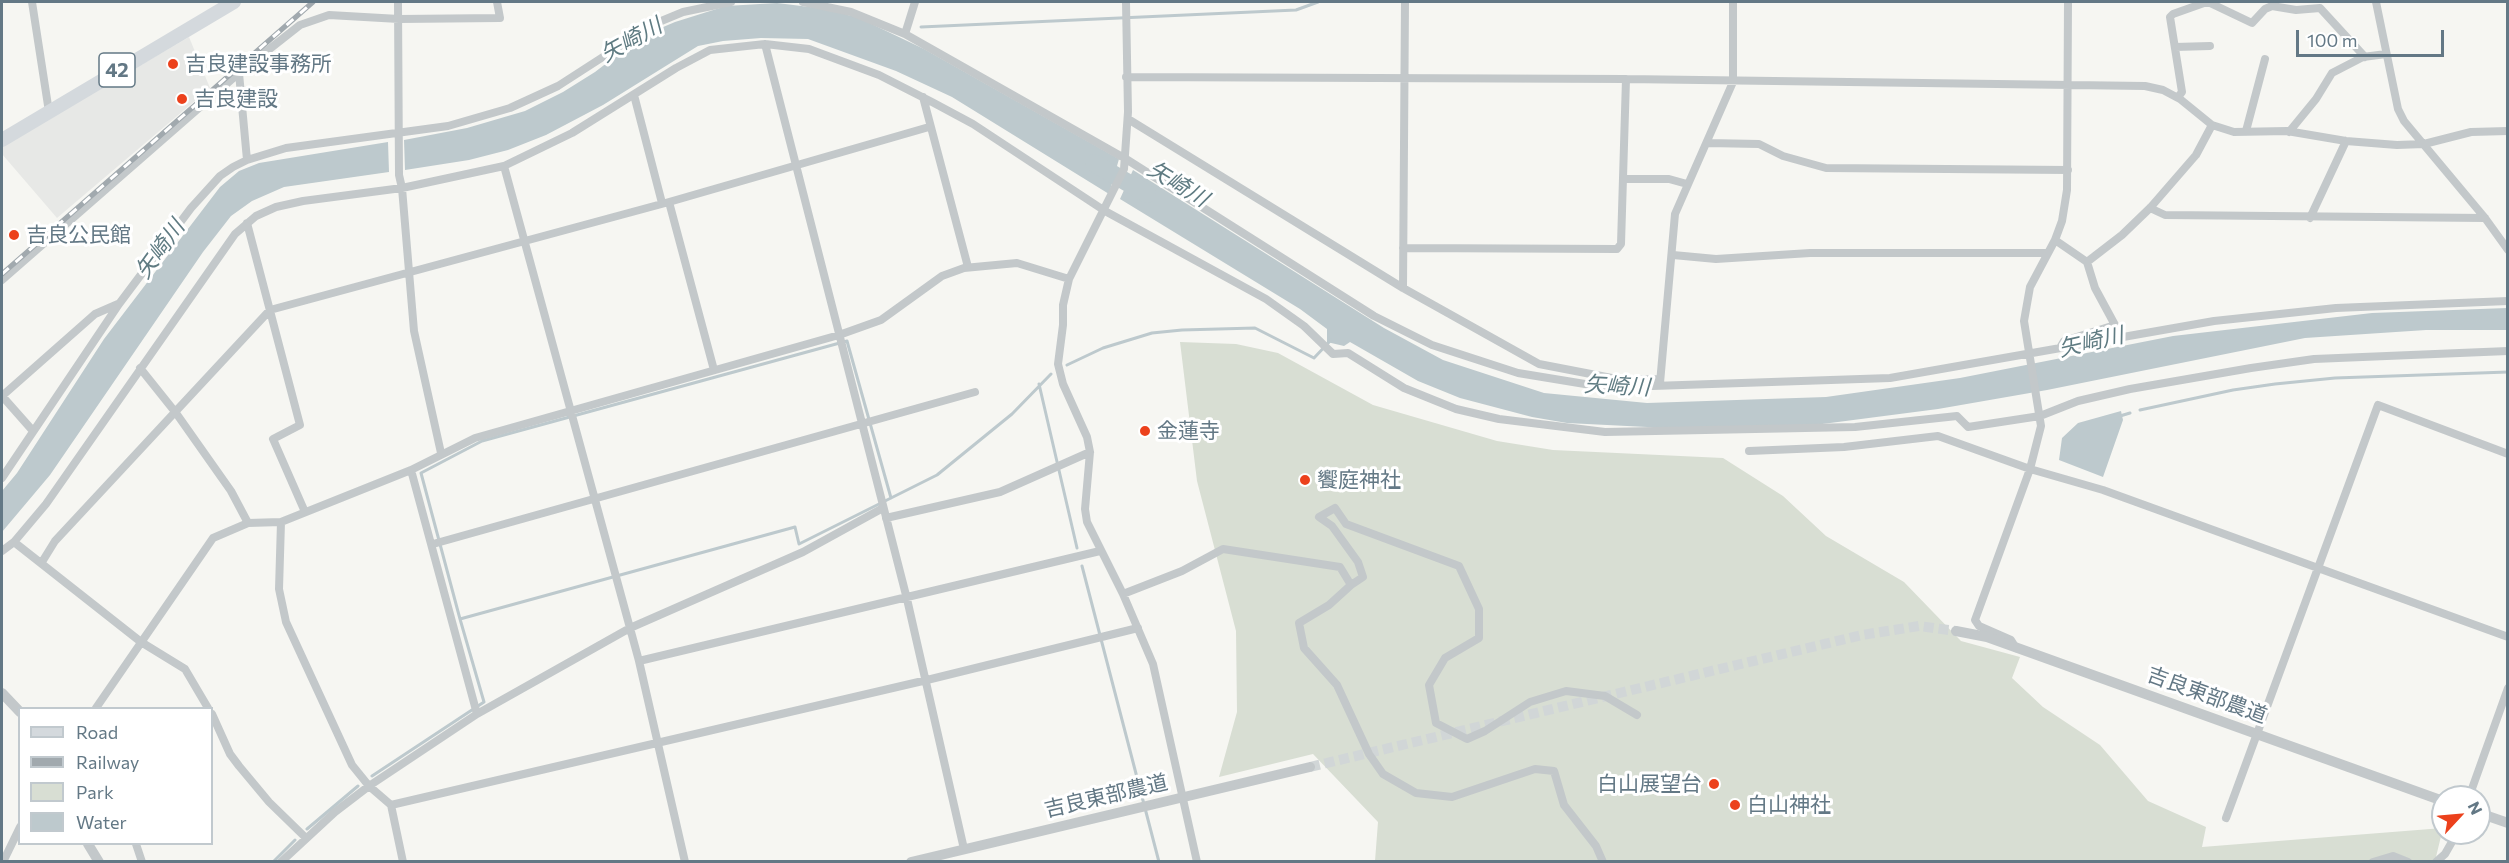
<!DOCTYPE html>
<html>
<head>
<meta charset="utf-8">
<style>
  body { margin:0 }
  #map { position:relative; width:2509px; height:863px; overflow:hidden; background:#f6f6f2; font-family:Commissioner,sans-serif }
  canvas { display:block }
  .frame { position:absolute; inset:0; border:3px solid #637885; pointer-events:none }
  .legend { position:absolute; left:18px; top:707px; width:195px; height:138px; box-sizing:border-box; background:#fff; border:2px solid #c1c9ce; margin:0; padding:8px 10px; list-style:none; font-size:18px; color:#637885 }
  .legend li { display:flex; align-items:center; gap:12px; height:30px }
  .legend b { width:30px; border:2px solid #c1c9ce }
  .north { position:absolute; left:2431px; top:785px; width:60px; height:60px; box-sizing:border-box; background:#fff; border:2px solid #c1c9ce; border-radius:50%; rotate:64deg; font-size:16px; font-weight:700; line-height:24px; text-align:center; color:#637885 }
  .north::after { content:''; display:block; margin:auto; width:21px; height:27px; background:#ec411c; clip-path:polygon(50% 0,100% 100%,50% 72%,0 100%) }
  .scale { position:absolute; left:2296px; top:30px; width:148px; height:27px; box-sizing:border-box; border:3px solid #637885; border-top:0; padding-left:8px; font-size:18px; line-height:21px; white-space:nowrap; color:#637885; -webkit-text-stroke:4px #fff; paint-order:stroke }
</style>
</head>
<body>
<div id="map">
<canvas width="2509" height="863"></canvas>
<div class="frame"></div>
<ul class="legend">
<li><b style="height:8px;background:#d4d9dd"></b>Road</li>
<li><b style="height:8px;background:#a1a9ae"></b>Railway</li>
<li><b style="height:16px;background:#d8ded3"></b>Park</li>
<li><b style="height:16px;background:#bdc9cd"></b>Water</li>
</ul>
<div class="north">N</div>
<div class="scale">100 m</div>
</div>
<script>
const ctx = document.querySelector('canvas').getContext('2d');
ctx.lineJoin = 'round';
function fill(path, color) { ctx.fillStyle = color; ctx.fill(path, 'evenodd'); }
const toPath = rows => new Path2D(rows.map(r => 'M' + r).join(''));
function trace(path, color, width, dash) { ctx.strokeStyle = color; ctx.lineWidth = width; ctx.lineCap = dash ? 'butt' : 'round'; ctx.setLineDash(dash || []); ctx.stroke(path); }
function drawText(font, color, halo, rows, align = 'center') {
  ctx.font = font + ' Commissioner,"Noto Sans JP",sans-serif'; ctx.lineWidth = 6; ctx.setLineDash([]); ctx.textBaseline = 'middle'; ctx.strokeStyle = halo; ctx.fillStyle = color; for (const [text, x, y, turn = 0] of rows) {
    ctx.save(); ctx.translate(x, y); ctx.rotate((+turn || 0) * Math.PI / 180); ctx.textAlign = isNaN(turn) ? turn : align; if (halo) ctx.strokeText(text, 0, 0); ctx.fillText(text, 0, 0); ctx.restore();
  }
}
const built = toPath([
  [189,37,210,88,57,218,2,154,2,146]
]);
const green = toPath([
  [1180,342,1236,344,1278,353,1373,405,1497,441,1553,450,1723,458,1783,496,1826,536,1904,582,1961,641,2020,657,2012,678,2043,707,2100,745,2148,801,2206,827,2202,847,2443,828,2435,861,1375,861,1378,822,1313,754,1219,777,1237,712,1236,631,1197,481]
]);
const water = toPath([
  [777,3,826,9,859,18,924,49,1119,159,1109,194,952,97,896,71,808,39,761,38,723,41,698,46,603,105,546,135,508,150,469,160,405,170,404,140,467,128,525,111,563,92,595,72,642,36,675,22,726,6],
  [388,142,389,172,284,187,252,201,231,216,203,252,50,475,2,532,2,491,17,473,104,339,220,187,239,171,259,163],
  [1133,170,1384,328,1443,360,1544,393,1647,403,1826,397,1960,378,2173,336,2372,313,2507,308,2507,330,2426,330,2305,338,2047,390,1938,409,1807,426,1667,428,1567,423,1532,417,1460,398,1418,381,1350,342,1344,346,1327,342,1327,329,1300,309,1120,199],
  [2121,411,2123,420,2103,477,2059,460,2062,438,2078,423]
]);
const stream = toPath([
  [921,27,1296,10,1318,2],
  [1067,365,1103,348,1152,333,1182,330,1255,328,1314,358,1331,340],
  [1039,384,1077,548],
  [2140,410,2233,390,2275,384,2335,378,2508,372],
  [2120,416,2130,413],
  [1082,566,1159,862],
  [460,619,421,473,482,441,847,341,891,498],
  [372,776,484,702,460,619,795,527,799,544,937,475,1012,414,1051,374],
  [307,829,358,786],
  [273,862,295,840]
]);
const river = toPath([
  [1094,163,1147,194]
]);
const tertiaryTunnel = toPath([
  [1310,767,1862,635,1919,626,1956,631]
]);
const minor = toPath([
  [32,2,49,112],
  [398,2,399,175,402,188,414,331,441,453],
  [803,2,851,12,905,34,1126,159,1374,316,1432,345,1518,373,1591,385,1623,387,1890,378,2214,321,2336,308,2508,301],
  [1126,2,1128,112,1124,169,1069,279,1063,305,1063,325,1058,364,1063,384,1087,437,1090,452,1085,509,1087,522,1123,594,1153,664,1197,862],
  [2376,2,2398,109,2404,121,2485,218,2508,250],
  [905,34,915,2],
  [765,44,907,599,964,849],
  [2175,47,2210,46],
  [239,73,247,160],
  [1126,77,1626,79,2145,86,2163,90,2180,99,2212,125,2234,132,2287,131,2346,141,2397,145,2424,144,2471,132,2508,131],
  [634,95,662,203],
  [923,97,968,267],
  [2178,97,2182,92,2170,17,2173,14,2204,3,2210,3,2252,23,2265,9,2272,6,2296,10,2320,8,2365,57],
  [1128,119,1403,288,1539,364,1622,380,1660,379],
  [2246,131,2265,59],
  [2289,132,2316,99,2332,73,2363,57,2386,54],
  [1708,143,1759,144,1783,156,1826,168,2068,170],
  [504,166,639,661,685,862],
  [1624,179,1669,179,1687,184],
  [669,202,714,370],
  [2150,208,2165,215,2485,218],
  [2310,218,2346,141],
  [247,223,300,425,273,439,305,512],
  [2055,240,2087,262,2095,288,2115,325,2064,341,2061,346],
  [1403,248,1617,249,1621,244,1626,79],
  [1673,255,1716,259,1810,253,2046,253],
  [2087,262,2122,235,2150,208,2196,155,2212,125],
  [2,280,239,73,300,25,329,15,399,19,500,18,497,2],
  [1403,288,1405,2],
  [140,368,176,413,231,491,248,523],
  [1660,383,1675,214,1733,82,1733,2],
  [2,396,95,314,118,304],
  [2,396,33,431],
  [1749,451,1844,447,1938,436,2030,469,2103,490,2508,637],
  [2,478,119,304,191,208,220,176,233,167,247,160,286,148,448,126,510,108,558,86,654,24,683,12,731,2],
  [886,518,1000,492,1090,452],
  [281,522,279,589,286,622,352,765,369,786,391,805,927,680,1138,628],
  [14,542,141,642,185,669,208,708],
  [433,544,975,392],
  [2,551,14,542,46,504,235,234,256,216,276,207,303,201,402,188,504,166,572,133,676,68,710,50,765,44,809,49,879,75,932,102,973,124,1105,211,1266,299,1304,326,1333,354,1348,353,1404,388,1456,409,1499,419,1605,432,1855,427,1957,416,1968,427,2040,416,2078,401,2130,389,2251,368,2314,359,2508,351],
  [42,562,55,541,270,310,669,202,929,127],
  [1351,585,1363,577,1358,562,1332,526,1319,517,1335,508,1346,524,1459,566,1479,609,1479,638,1445,658,1429,685,1436,723,1467,739,1485,731,1530,702,1566,691,1605,696,1637,715],
  [1123,594,1182,571,1223,549,1340,567,1351,585,1329,605,1299,623,1304,648,1337,685,1369,754,1383,774,1416,793,1452,797,1535,769,1554,771,1564,805,1596,846,1603,862],
  [2016,648,2011,640,1979,626,1975,620,2030,469,2041,426,2024,321,2030,287,2055,240,2062,221,2067,190,2068,2],
  [639,661,1100,551],
  [96,708,213,538,248,523,281,522,411,470],
  [212,714,230,754,239,766,269,802,306,838],
  [477,714,411,470,475,438,839,335,881,320,942,276,964,268,1017,263,1069,279],
  [2469,797,2508,688],
  [391,805,403,862],
  [2226,818,2378,405,2508,454],
  [136,844,142,862],
  [3,862,20,827],
  [281,862,335,812,369,786,477,714,630,628,803,552,883,508],
  [2373,862,2393,856,2408,862],
  [2436,862,2445,854,2457,833]
]);
const tertiary = toPath([
  [1956,631,1987,637,2443,801],
  [2,693,20,712],
  [2479,813,2508,823],
  [88,844,99,862],
  [911,862,1310,767]
]);
const primary = toPath([
  [2,140,234,2]
]);
const rail = toPath([
  [2,274,313,2]
]);
const markers = [
  [173,64,6,"#ec411c"],
  [182,99,6,"#ec411c"],
  [14,235,6,"#ec411c"],
  [1145,431,6,"#ec411c"],
  [1305,480,6,"#ec411c"],
  [1714,784,6,"#ec411c"],
  [1735,805,6,"#ec411c"]
];
const shields = [
  [117,70,36]
];
const shieldNames = [
  ["42",117,70]
];
const poiNames = [
  ["吉良建設事務所",185,64],
  ["吉良建設",194,99],
  ["吉良公民館",26,235],
  ["金蓮寺",1157,431],
  ["饗庭神社",1317,480],
  ["白山展望台",1702,784,"right"],
  ["白山神社",1747,805]
];
const streetNames = [
  ["吉良東部農道",2207,695,20],
  ["吉良東部農道",1106,796,-13]
];
const waterNames = [
  ["矢崎川",631,40,-29],
  ["矢崎川",1178,184,31],
  ["矢崎川",160,249,-54],
  ["矢崎川",2091,342,-13],
  ["矢崎川",1617,386,3]
];
fill(built, '#e7e8e6');
fill(green, '#d8ded3');
fill(water, '#bdc9cd');
trace(stream, '#bdc9cd', 3);
trace(river, '#bdc9cd', 18);
trace(tertiaryTunnel, '#d1d6d7', 10, [10, 5]);
trace(minor, '#c3c8ca', 8);
trace(tertiary, '#c3c8ca', 10);
trace(primary, '#d4d9dd', 14);
trace(rail, '#a1a9ae', 5);
trace(rail, '#fff', 3, [9]);
for (const [x, y, r, color] of markers) { const dot = new Path2D(); dot.arc(x, y, r, 0, 2 * Math.PI); ctx.fillStyle = color; ctx.fill(dot); trace(dot, '#fff', 2); }
for (const [x, y, w] of shields) { const box = new Path2D(); box.roundRect(x - w / 2, y - 17, w, 34, 4.5); ctx.fillStyle = '#fff'; ctx.fill(box); trace(box, '#637885', 1.5); }
drawText('bold 20px', '#637885', null, shieldNames);
drawText('21px', '#637885', '#fff', poiNames, 'left');
drawText('21px', '#637885', '#fff', streetNames);
drawText('italic 22px', '#5f7b82', '#fff', waterNames);
</script>
</body>
</html>
